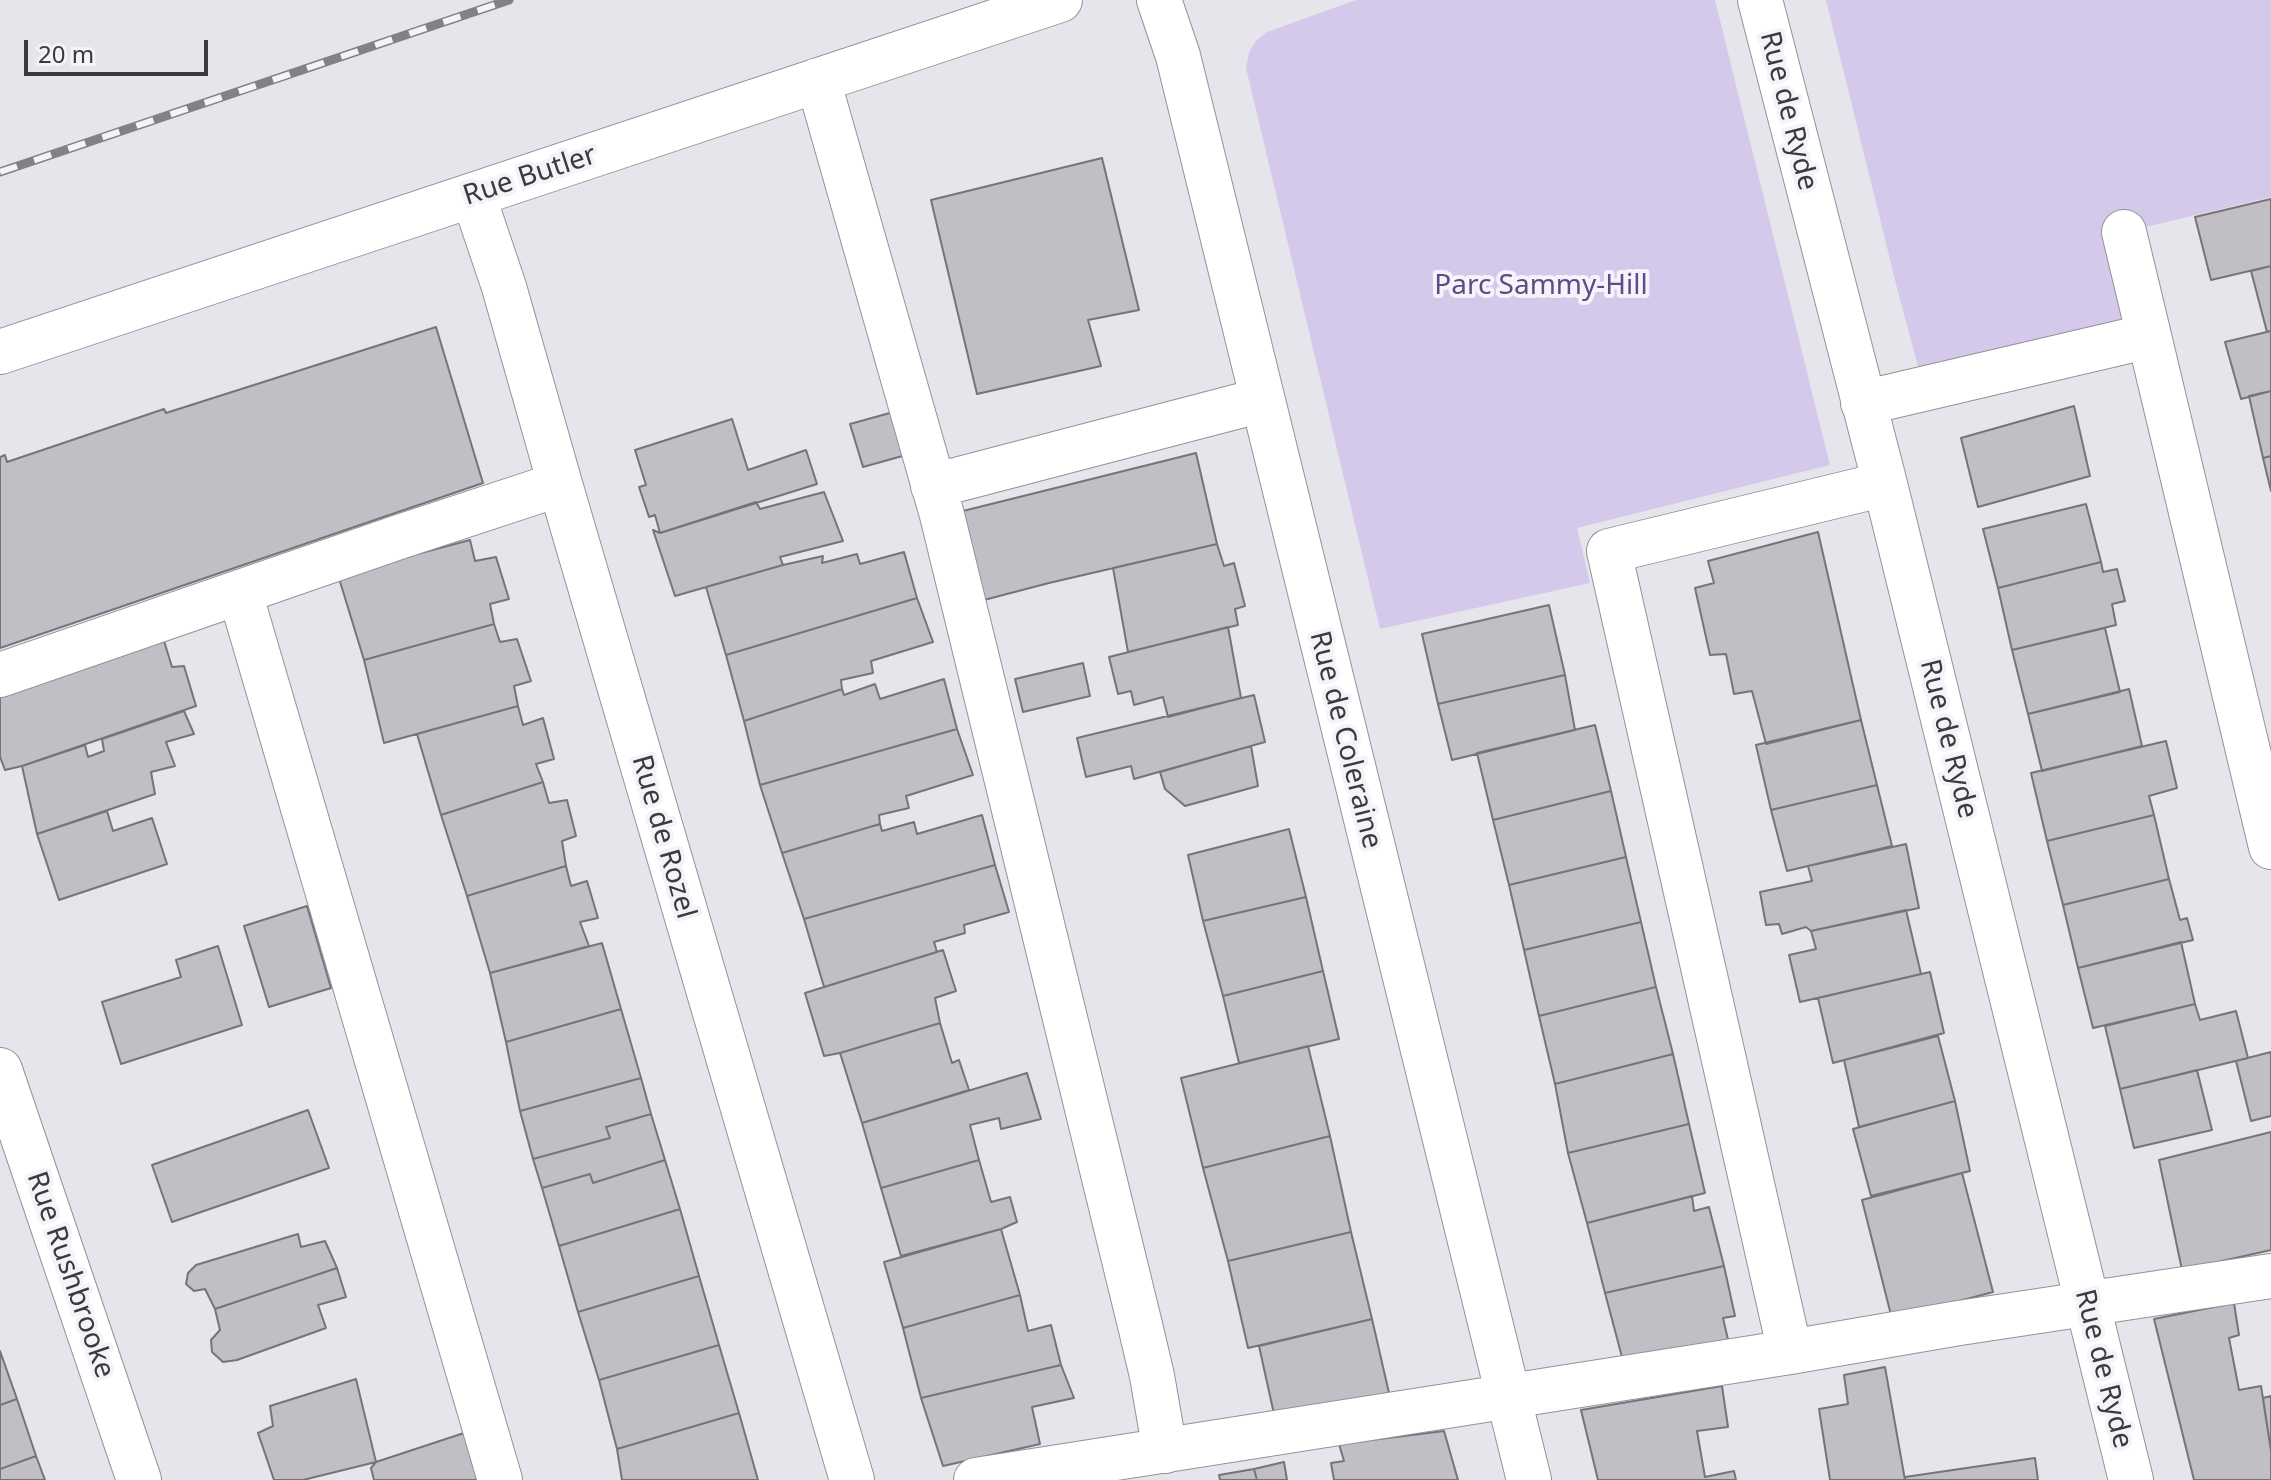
<!DOCTYPE html>
<html>
<head>
<meta charset="utf-8">
<style>
  body { margin:0 }
  #map { position:relative; width:2271px; height:1480px; overflow:hidden; background:#e7e5ec; font-family:"Noto Sans",sans-serif }
  canvas { display:block }
  .scale { position:absolute; left:24px; top:40px; width:184px; height:36px; box-sizing:border-box; border:4px solid #3b3a3d; border-top:0; padding-left:10px; font-size:24px; line-height:28px; white-space:nowrap; color:#3b3a3d; -webkit-text-stroke:6px #f5f3f9; paint-order:stroke }
</style>
</head>
<body>
<div id="map">
<canvas width="2271" height="1480"></canvas>
<div class="scale">20 m</div>
</div>
<script>
const ctx = document.querySelector('canvas').getContext('2d');
ctx.lineJoin = 'round';
function fill(path, color) { ctx.fillStyle = color; ctx.fill(path, 'evenodd'); }
const toPath = rows => new Path2D(rows.map(r => 'M' + r).join(''));
function trace(path, color, width, dash) { ctx.strokeStyle = color; ctx.lineWidth = width; ctx.lineCap = dash ? 'butt' : 'round'; ctx.setLineDash(dash || []); ctx.stroke(path); }
function drawText(font, color, halo, rows, align = 'center') {
  ctx.font = font + ' "Noto Sans",sans-serif'; ctx.lineWidth = 8; ctx.setLineDash([]); ctx.textBaseline = 'middle'; ctx.strokeStyle = halo; ctx.fillStyle = color; for (const [text, x, y, turn = 0] of rows) {
    ctx.save(); ctx.translate(x, y); ctx.rotate((+turn || 0) * Math.PI / 180); ctx.textAlign = isNaN(turn) ? turn : align; if (halo) ctx.strokeText(text, 0, 0); ctx.fillText(text, 0, 0); ctx.restore();
  }
}
const green = toPath([
  [1356,0,1715,0,1830,465,1577,528,1590,583,1380,629,1246,68,1249,52,1256,41,1267,32],
  [1826,0,2271,0,2271,197,2112,235,2131,319,1919,370,1898,292]
]);
const building = toPath([
  [1102,158,1139,310,1088,320,1101,366,977,394,931,200,1102,158],
  [2271,199,2271,266,2211,280,2195,217,2271,199],
  [2271,266,2271,331,2267,332,2251,271,2271,266],
  [436,327,483,483,0,648,0,457,5,455,7,462,164,409,166,413,436,327],
  [2271,331,2271,391,2241,399,2225,342,2271,331],
  [2271,391,2271,456,2263,458,2249,396,2271,391],
  [2074,406,2090,476,1978,507,1961,438,2074,406],
  [897,411,906,455,863,467,850,424,897,411],
  [732,419,748,470,806,450,817,484,660,533,655,515,649,517,639,487,646,485,635,450,732,419],
  [1196,453,1217,544,1049,583,984,600,963,511,1196,453],
  [2271,456,2271,491,2263,458,2271,456],
  [824,492,843,541,780,557,783,565,675,596,653,530,660,533,756,502,760,509,824,492],
  [2086,504,2101,562,1998,588,1983,529,2086,504],
  [1818,532,1861,720,1766,744,1752,691,1734,694,1726,654,1710,655,1695,588,1714,583,1708,561,1818,532],
  [470,540,475,561,496,557,509,599,490,604,494,624,364,660,338,575,470,540],
  [1217,544,1224,566,1234,563,1245,606,1235,609,1238,625,1128,652,1113,568,1217,544],
  [904,552,917,598,726,655,706,587,783,565,823,556,822,563,857,554,860,564,904,552],
  [2101,562,2103,572,2117,569,2125,601,2112,604,2116,625,2012,650,1998,588,2101,562],
  [917,598,933,642,871,661,873,673,841,680,842,689,744,721,726,655,917,598],
  [1549,605,1565,675,1438,704,1422,634,1549,605],
  [494,624,500,642,517,639,531,681,514,686,518,706,384,743,364,660,494,624],
  [1228,627,1241,698,1168,717,1163,697,1134,705,1131,691,1118,694,1109,657,1228,627],
  [2105,628,2120,692,2028,714,2012,650,2105,628],
  [164,641,172,667,184,666,196,706,22,766,5,770,0,757,0,697,164,641],
  [1083,663,1090,696,1023,712,1015,679,1083,663],
  [1565,675,1575,730,1452,760,1438,704,1565,675],
  [944,679,957,729,760,785,744,721,842,689,844,695,875,684,880,699,944,679],
  [2129,689,2142,746,2042,771,2028,714,2129,689],
  [1254,695,1265,742,1134,779,1131,766,1086,777,1077,738,1254,695],
  [518,706,523,725,543,718,554,759,536,764,543,782,441,815,417,734,518,706],
  [184,711,194,734,166,742,175,766,151,772,155,794,37,834,22,766,85,745,88,757,104,751,102,739,184,711],
  [1861,720,1877,785,1771,810,1756,745,1861,720],
  [1595,725,1611,791,1493,820,1477,753,1595,725],
  [957,729,973,775,906,796,909,808,879,815,880,824,782,853,760,785,957,729],
  [2166,741,2177,788,2149,796,2154,815,2047,841,2031,773,2166,741],
  [1251,746,1258,786,1185,806,1165,789,1160,772,1251,746],
  [543,782,549,803,567,800,576,836,562,841,566,866,467,896,441,815,543,782],
  [1877,785,1892,846,1787,871,1771,810,1877,785],
  [1611,791,1626,857,1509,885,1493,820,1611,791],
  [107,811,113,831,152,818,167,864,59,900,37,834,107,811],
  [982,815,995,865,804,919,782,853,880,824,882,831,914,822,917,834,982,815],
  [2154,815,2169,879,2063,905,2047,841,2154,815],
  [1289,829,1306,897,1203,921,1188,855,1289,829],
  [1906,844,1919,908,1811,931,1806,927,1782,934,1779,924,1766,925,1760,892,1812,881,1808,866,1906,844],
  [1626,857,1641,922,1524,950,1509,885,1626,857],
  [995,865,1009,912,964,925,965,933,934,942,937,952,824,987,804,919,995,865],
  [566,866,571,886,587,881,598,918,580,922,589,946,490,973,467,896,566,866],
  [2169,879,2180,920,2187,918,2193,940,2078,968,2063,905,2169,879],
  [1306,897,1323,971,1223,996,1203,921,1306,897],
  [307,906,331,988,269,1007,244,926,307,906],
  [1906,910,1921,974,1800,1002,1789,955,1816,949,1811,931,1906,910],
  [1641,922,1656,987,1539,1016,1524,950,1641,922],
  [2181,942,2195,1004,2093,1028,2078,968,2181,942],
  [602,943,621,1009,506,1042,490,973,602,943],
  [218,946,242,1025,121,1064,102,1002,181,977,176,960,218,946],
  [943,950,956,991,935,998,940,1023,840,1053,824,1056,805,993,943,950],
  [1323,971,1339,1039,1239,1063,1223,996,1323,971],
  [1930,972,1944,1033,1833,1063,1818,998,1930,972],
  [1656,987,1673,1054,1555,1084,1539,1016,1656,987],
  [2195,1004,2200,1020,2236,1011,2248,1058,2120,1089,2105,1026,2195,1004],
  [621,1009,641,1078,520,1111,506,1042,621,1009],
  [940,1023,952,1063,959,1060,969,1090,862,1123,840,1053,940,1023],
  [1938,1036,1955,1101,1859,1127,1844,1060,1938,1036],
  [1308,1046,1330,1136,1203,1168,1181,1078,1308,1046],
  [2271,1052,2271,1116,2251,1121,2236,1061,2271,1052],
  [1673,1054,1689,1124,1568,1153,1555,1084,1673,1054],
  [2197,1070,2212,1130,2134,1148,2120,1089,2197,1070],
  [1027,1073,1041,1119,1001,1129,999,1118,970,1125,979,1160,881,1188,862,1123,1027,1073],
  [641,1078,651,1114,606,1127,610,1138,533,1159,520,1111,641,1078],
  [1955,1101,1970,1171,1871,1196,1853,1129,1955,1101],
  [308,1110,329,1168,172,1222,152,1165,308,1110],
  [651,1114,665,1160,593,1183,590,1174,542,1188,533,1159,610,1138,606,1127,651,1114],
  [1689,1124,1705,1193,1587,1223,1568,1153,1689,1124],
  [2271,1132,2271,1250,2182,1270,2159,1160,2271,1132],
  [1330,1136,1351,1232,1228,1261,1203,1168,1330,1136],
  [665,1160,680,1209,559,1246,542,1188,590,1174,593,1183,665,1160],
  [979,1160,991,1202,1010,1197,1017,1222,1001,1229,901,1256,881,1188,979,1160],
  [1962,1173,1993,1292,1892,1319,1862,1200,1962,1173],
  [1692,1196,1694,1211,1709,1207,1724,1266,1605,1293,1587,1223,1692,1196],
  [680,1209,699,1276,578,1312,559,1246,680,1209],
  [1001,1229,1020,1295,903,1328,884,1262,1001,1229],
  [1351,1232,1372,1319,1248,1348,1228,1261,1351,1232],
  [298,1234,301,1247,325,1241,337,1268,215,1309,205,1289,194,1291,186,1284,188,1273,196,1265,298,1234],
  [1724,1266,1735,1316,1723,1318,1729,1344,1622,1357,1605,1293,1724,1266],
  [337,1268,346,1297,318,1305,326,1328,237,1360,223,1362,212,1352,211,1340,220,1330,215,1309,337,1268],
  [699,1276,719,1345,599,1380,578,1312,699,1276],
  [1020,1295,1028,1331,1051,1325,1061,1365,921,1398,903,1328,1020,1295],
  [2234,1303,2239,1335,2229,1338,2239,1390,2261,1386,2271,1451,2271,1480,2194,1480,2154,1319,2234,1303],
  [1372,1319,1389,1393,1274,1414,1259,1346,1372,1319],
  [719,1345,739,1413,617,1449,599,1380,719,1345],
  [0,1351,17,1399,0,1405,0,1351],
  [1061,1365,1074,1398,1032,1407,1040,1444,943,1466,921,1398,1061,1365],
  [1885,1367,1905,1480,1830,1480,1819,1409,1848,1404,1844,1375,1885,1367],
  [356,1379,376,1462,303,1480,274,1480,258,1433,273,1426,270,1406,356,1379],
  [1722,1386,1728,1427,1697,1431,1705,1477,1734,1471,1736,1480,1598,1480,1581,1410,1722,1386],
  [2271,1396,2271,1451,2263,1398,2271,1396],
  [17,1399,36,1456,0,1469,0,1405,17,1399],
  [739,1413,758,1480,622,1480,617,1449,739,1413],
  [1444,1431,1458,1480,1334,1480,1331,1463,1344,1461,1339,1444,1444,1431],
  [464,1433,478,1480,374,1480,371,1468,376,1462,464,1433],
  [36,1456,45,1480,0,1480,0,1469,36,1456],
  [2035,1458,2038,1480,1905,1480,1905,1477,2035,1458],
  [1284,1462,1287,1480,1257,1480,1254,1469,1284,1462],
  [1254,1469,1257,1480,1220,1480,1219,1475,1254,1469]
]);
const minor = toPath([
  [1159,0,1178,56,1529,1480],
  [1760,0,1885,484,2131,1480],
  [818,80,942,515,1140,1325,1152,1376,1165,1451],
  [473,195,504,287,560,484,852,1480],
  [2124,232,2149,336],
  [0,352,1060,0],
  [1863,403,2149,336,2271,847],
  [933,486,1262,400],
  [240,593,500,1480],
  [0,675,399,537,560,484],
  [0,1070,139,1480],
  [1790,1352,1609,551,1885,484],
  [976,1480,1790,1352,1959,1323,2271,1276]
]);
const rail = toPath([
  [0,172,509,0]
]);
const streetNames = [
  ["Rue de Ryde",1788,111,76],
  ["Rue Butler",530,176,-18],
  ["Rue de Ryde",1948,739,76],
  ["Rue de Coleraine",1345,740,76],
  ["Rue de Rozel",663,837,74],
  ["Rue Rushbrooke",70,1275,71],
  ["Rue de Ryde",2103,1369,76]
];
const parkNames = [
  ["Parc Sammy-Hill",1541,286]
];
fill(green, '#d4c9ea');
fill(building, '#c1bfc5');
trace(building, '#757479', 2);
trace(minor, '#949298', 46);
trace(minor, '#fff', 44);
trace(rail, '#838186', 9);
trace(rail, '#f5f3f9', 6, [18]);
drawText('28px', '#3b3a3d', '#f5f3f9', streetNames);
drawText('28px', '#604a85', '#f5f3f9', parkNames);
</script>
</body>
</html>
